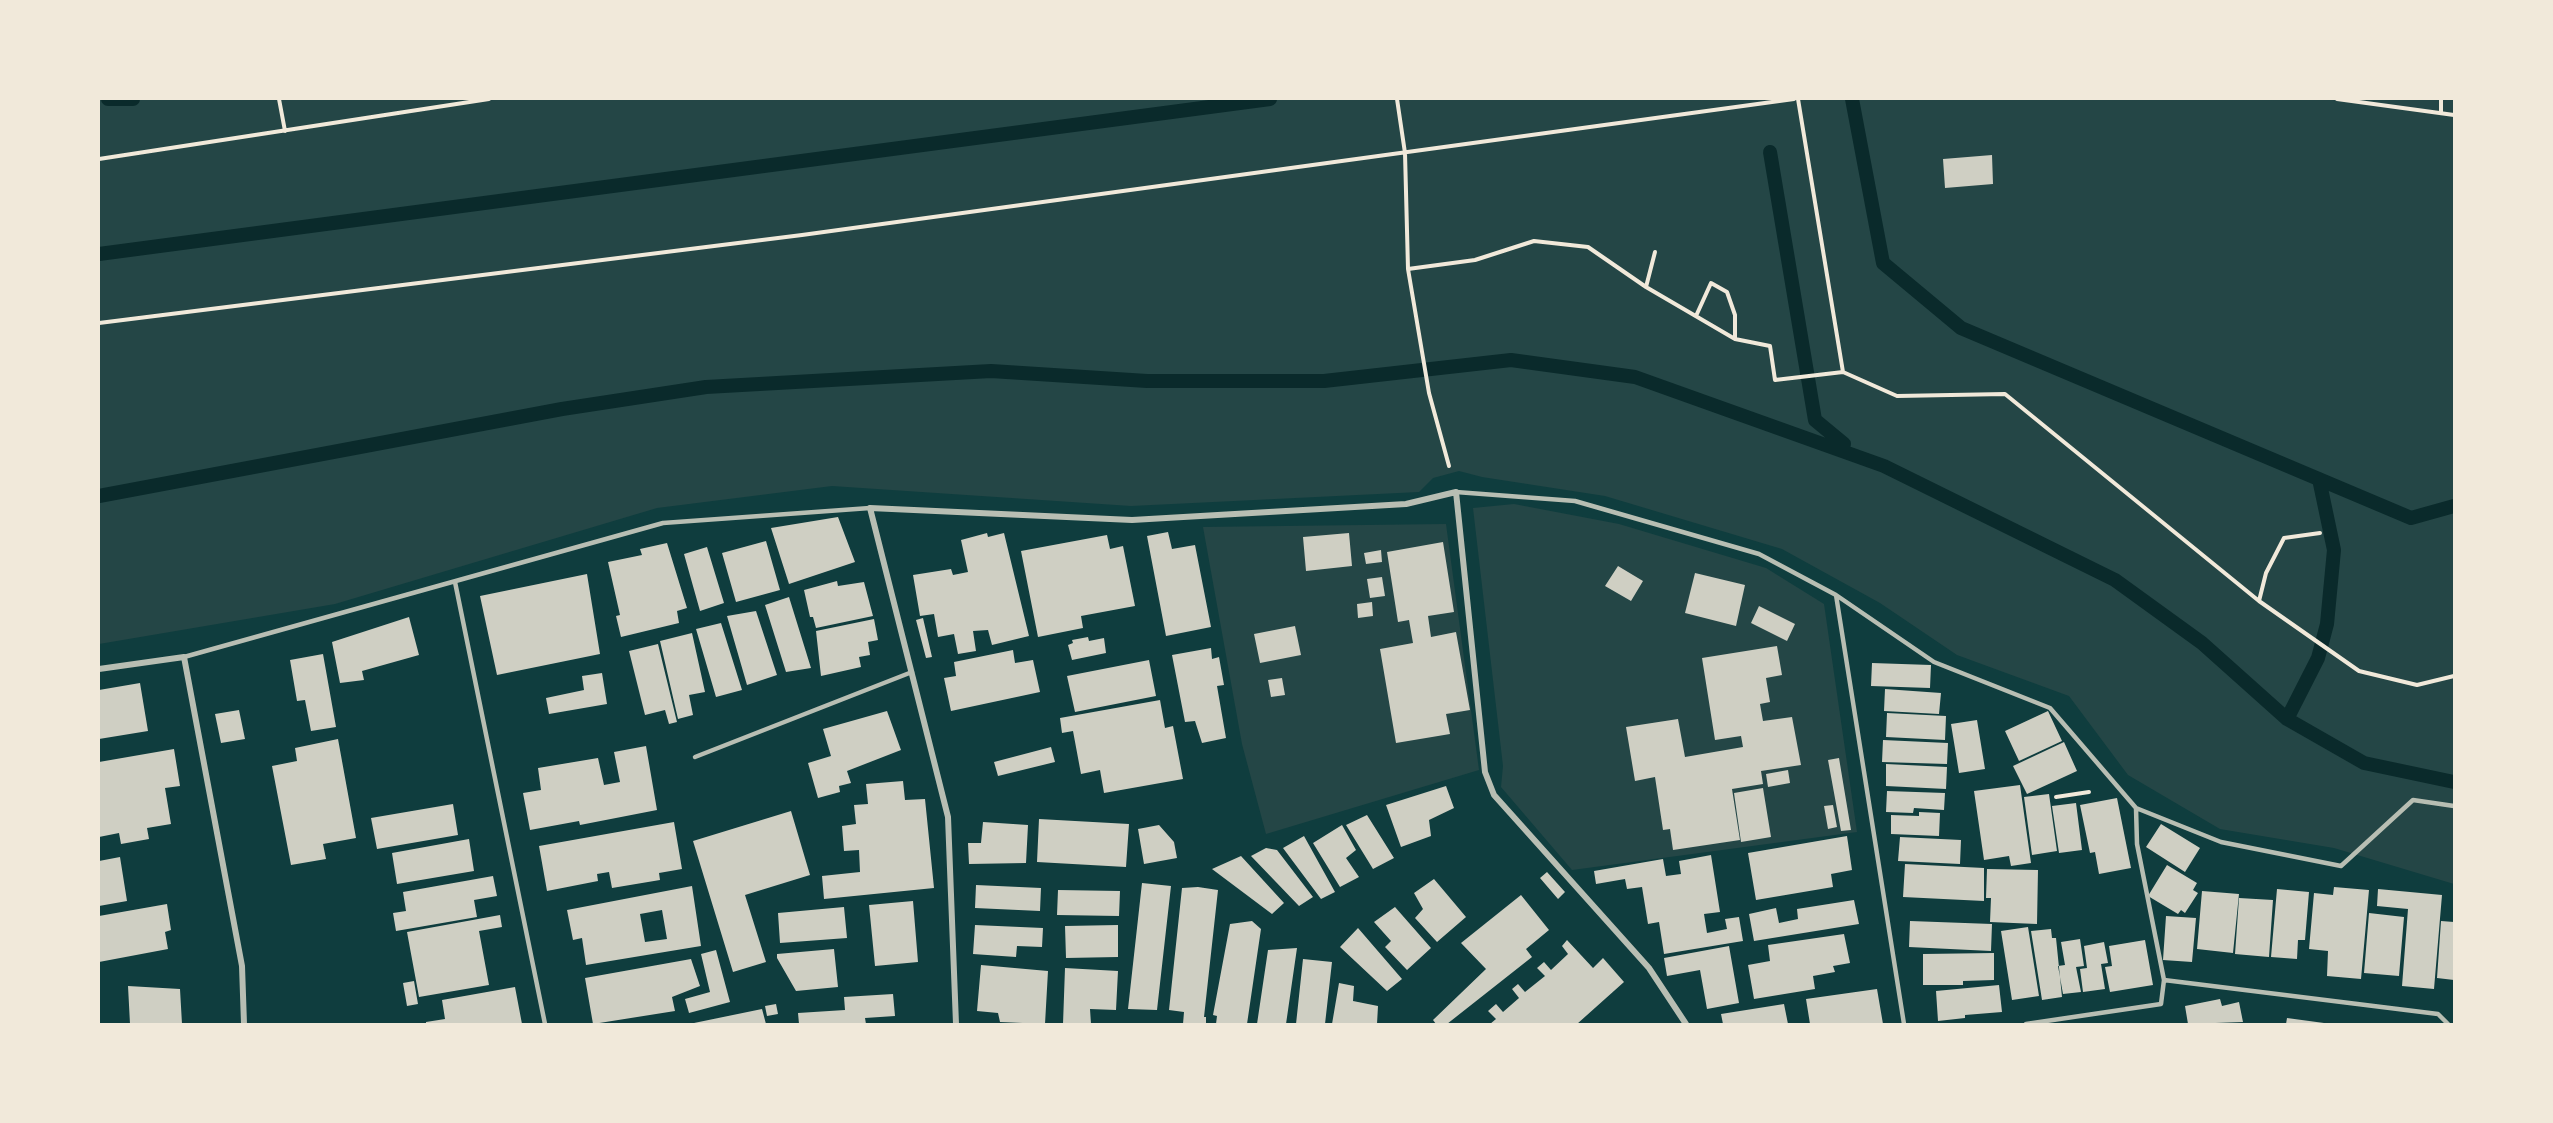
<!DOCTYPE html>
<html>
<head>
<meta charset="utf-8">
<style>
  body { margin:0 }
  #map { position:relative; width:2553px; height:1123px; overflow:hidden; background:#0f3d3e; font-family:Lora,serif }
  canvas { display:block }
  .frame { position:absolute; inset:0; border:100px solid #f1e9da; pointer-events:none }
</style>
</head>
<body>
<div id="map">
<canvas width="2553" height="1123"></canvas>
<div class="frame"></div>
</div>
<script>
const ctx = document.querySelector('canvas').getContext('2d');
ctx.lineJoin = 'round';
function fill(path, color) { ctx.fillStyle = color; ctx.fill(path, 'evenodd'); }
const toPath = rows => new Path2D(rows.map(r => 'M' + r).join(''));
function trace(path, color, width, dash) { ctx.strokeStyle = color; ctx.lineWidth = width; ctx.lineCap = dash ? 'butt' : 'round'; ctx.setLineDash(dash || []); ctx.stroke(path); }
const green = toPath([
  [99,99,2454,99,2454,884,2334,848,2220,829,2128,775,2069,696,1957,655,1880,603,1782,549,1605,496,1482,477,1459,471,1433,478,1419,492,1131,506,832,486,657,508,335,604,99,644],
  [1514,504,1619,524,1766,568,1824,604,1857,832,1572,870,1501,787,1503,766,1473,508],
  [1446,524,1479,770,1266,834,1242,744,1203,527]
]);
const stream = toPath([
  [108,99,133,99],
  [1852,99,1883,263,1961,328,2411,518,2454,506],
  [1770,152,1815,420,1844,444],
  [99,254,1270,99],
  [99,496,562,409,706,387,991,371,1147,381,1324,381,1511,360,1635,377,1884,466,2115,580,2202,643,2287,719,2364,763,2454,782],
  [2287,719,2318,658,2327,624,2334,550,2319,479]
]);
const building = toPath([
  [1992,155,1993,184,1945,188,1943,159],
  [838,517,855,562,789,584,771,528],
  [1168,532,1172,549,1195,545,1211,627,1166,636,1147,536],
  [987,533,988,537,1004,533,1029,636,992,645,988,630,973,631,976,651,958,654,954,634,938,637,934,614,920,616,913,575,951,569,953,575,968,572,961,540],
  [1349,533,1352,566,1306,571,1303,537],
  [1107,535,1110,549,1123,546,1135,606,1081,616,1083,628,1038,637,1021,551],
  [766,541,780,590,736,602,722,553],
  [1443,542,1454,612,1428,616,1431,637,1456,632,1470,710,1446,714,1450,734,1396,743,1380,649,1413,643,1409,620,1398,622,1387,552],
  [667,543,687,608,677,611,679,623,621,637,616,616,620,615,608,562,642,555,640,549],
  [707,547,724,603,700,611,684,554],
  [1381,550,1382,562,1366,564,1364,553],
  [1618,566,1643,581,1631,601,1605,586],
  [1695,573,1745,585,1736,626,1685,613],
  [587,574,600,654,497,675,480,596],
  [1382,577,1385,596,1370,598,1367,579],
  [837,581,838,586,864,582,873,616,816,628,813,617,810,617,804,590],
  [789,597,811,668,786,672,765,605],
  [1372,602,1373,616,1358,618,1357,604],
  [1759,606,1795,624,1787,641,1751,623],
  [756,611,777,675,747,685,727,616],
  [409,617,419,655,362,671,364,680,340,683,332,642],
  [923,618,932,657,926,658,916,620],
  [874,619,878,640,868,642,870,655,859,657,861,667,821,676,816,631],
  [721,623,742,690,716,697,696,629],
  [1295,626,1301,655,1260,663,1254,634],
  [692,633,705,692,689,695,693,715,678,719,660,641],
  [1088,637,1089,641,1104,638,1106,653,1072,660,1068,645,1073,643,1072,640],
  [658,644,677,722,669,724,665,710,645,715,629,651],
  [1777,646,1782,675,1766,678,1770,702,1760,704,1763,721,1792,717,1801,765,1761,771,1763,784,1732,789,1740,840,1673,850,1670,829,1663,830,1655,777,1635,781,1626,727,1678,719,1685,757,1743,747,1741,736,1715,740,1702,658],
  [1211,648,1212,659,1219,657,1224,685,1217,686,1226,738,1202,743,1195,721,1185,722,1172,655],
  [1013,650,1015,663,1033,660,1040,692,951,711,944,678,956,676,954,662],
  [323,654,336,727,311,731,305,700,297,701,290,660],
  [1149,660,1156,696,1075,712,1067,676],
  [1872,663,1931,665,1930,688,1871,686],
  [602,673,607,704,549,714,546,698,584,690,582,676],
  [1282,678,1285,695,1271,697,1268,680],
  [140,683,148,731,99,739,99,690],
  [1885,689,1941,693,1939,714,1884,711],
  [1160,700,1165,728,1173,726,1183,779,1104,793,1100,770,1081,774,1073,731,1062,733,1060,718],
  [239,710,245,739,221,743,215,714],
  [887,711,901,750,847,771,851,783,839,786,840,792,818,798,808,763,831,756,823,729],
  [2048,711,2062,741,2019,761,2005,731],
  [1887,713,1946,716,1945,740,1886,737],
  [1977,720,1985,769,1959,773,1951,724],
  [338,739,356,838,323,844,326,859,291,865,272,766,297,761,295,748],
  [1883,740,1948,743,1947,764,1882,762],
  [2064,742,2077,771,2027,794,2013,766],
  [646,746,657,810,580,825,579,821,530,830,523,793,541,790,538,768,598,758,604,785,620,782,614,752],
  [1051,747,1055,762,998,776,994,762],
  [174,749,180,786,165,788,171,824,147,828,149,839,121,844,119,833,99,837,99,762],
  [1839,758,1851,830,1841,831,1828,760],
  [1886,764,1947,767,1946,789,1886,786],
  [1788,770,1790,783,1768,787,1766,774],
  [903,781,905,800,925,799,934,888,824,899,822,876,860,872,859,850,844,851,842,826,856,824,854,805,868,804,866,784],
  [2020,785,2031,863,2011,866,2009,856,1984,860,1974,791],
  [1446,786,1454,808,1429,820,1431,836,1401,847,1386,805],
  [1763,788,1771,837,1741,842,1734,793],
  [1887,791,1945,793,1944,810,1914,808,1913,813,1886,812],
  [2049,794,2057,851,2032,855,2024,797],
  [2117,798,2131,868,2099,874,2095,852,2090,853,2080,805],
  [2076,803,2082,850,2059,853,2052,806],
  [453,804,458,835,377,849,371,818],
  [1833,805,1837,827,1828,829,1824,806],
  [791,811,810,875,745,895,766,962,733,972,693,841],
  [1919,812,1940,813,1939,836,1891,834,1891,815,1919,816],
  [1367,815,1394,858,1373,869,1346,825],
  [1039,819,1129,824,1126,867,1037,862],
  [674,822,682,869,659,873,660,880,612,888,609,872,597,874,598,881,547,891,539,846],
  [983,822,1028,825,1026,863,969,864,968,843,981,843],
  [2161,824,2200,848,2185,872,2146,847],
  [1159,825,1174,842,1177,858,1144,864,1138,829],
  [1342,825,1356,850,1346,858,1359,877,1340,887,1313,843],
  [1304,836,1335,892,1321,899,1283,848],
  [1847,836,1852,870,1831,874,1833,887,1756,900,1748,853],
  [1900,837,1961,840,1960,864,1898,861],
  [469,839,474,871,397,884,392,853],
  [1266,848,1277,850,1313,897,1299,906,1251,856],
  [1711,855,1720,912,1704,914,1707,933,1727,929,1725,919,1739,917,1743,941,1664,954,1659,922,1648,924,1642,887,1627,889,1625,879,1596,884,1594,871,1663,859,1666,876,1681,874,1679,861],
  [1241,856,1284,903,1272,914,1212,869],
  [120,857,127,901,99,906,99,861],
  [1905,864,1984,868,1984,901,1903,897],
  [2167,865,2197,883,2193,890,2198,893,2185,913,2181,910,2178,914,2148,896],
  [1987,869,2038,870,2037,924,1990,922,1991,898,1986,898],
  [1547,872,1565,892,1558,899,1540,878],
  [493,876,497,896,474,900,477,917,396,931,393,913,406,911,403,892],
  [1434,879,1466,917,1437,942,1415,918,1423,909,1414,893],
  [1142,883,1171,886,1157,1010,1128,1009],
  [976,885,1041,888,1040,911,975,908],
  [692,886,701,946,586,965,582,938,573,940,567,910],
  [662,910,667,939,645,942,640,914],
  [1198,887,1218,890,1204,1017,1206,1017,1206,1024,1183,1024,1184,1012,1169,1010,1182,888],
  [2334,887,2369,890,2361,979,2327,976,2328,951,2309,949,2314,893,2333,895],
  [2277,889,2309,892,2305,940,2298,940,2297,959,2271,957],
  [2378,889,2442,895,2434,989,2402,986,2408,909,2377,906],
  [1058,890,1120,891,1119,916,1057,915],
  [2202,891,2239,894,2233,953,2197,949],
  [1521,895,1549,930,1526,949,1532,957,1447,1024,1436,1024,1433,1020,1486,969,1461,943],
  [2239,898,2273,900,2269,957,2235,954],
  [1854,900,1859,924,1754,941,1749,914,1776,908,1779,923,1798,919,1797,909],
  [913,901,918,962,875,966,869,905],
  [167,904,171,930,165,932,168,949,99,962,99,916],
  [844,907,847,938,780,943,778,913],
  [1395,907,1431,948,1407,970,1385,947,1391,941,1374,922],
  [2369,913,2404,917,2399,976,2364,973],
  [500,915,502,927,479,931,489,985,419,997,407,932],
  [2166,916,2196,918,2192,962,2163,960],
  [1252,921,1261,929,1247,1024,1216,1024,1217,1016,1213,1015,1230,924],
  [1910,921,1992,924,1991,951,1909,947],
  [2441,921,2454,922,2454,980,2437,978],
  [975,925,1043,928,1042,947,1017,946,1016,957,973,954],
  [1118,925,1118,957,1066,958,1065,926],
  [2028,927,2039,996,2012,1000,2001,931],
  [1358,928,1402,979,1387,991,1340,947],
  [2051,929,2052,938,2056,938,2062,997,2042,1000,2031,931],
  [1844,934,1850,963,1833,966,1835,972,1813,976,1815,989,1754,999,1748,965,1770,961,1768,945],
  [2080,939,2084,966,2076,967,2081,992,2063,994,2058,966,2065,965,2061,942],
  [1567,940,1593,968,1603,958,1624,982,1577,1024,1490,1024,1496,1019,1488,1011,1496,1004,1503,1012,1519,998,1512,989,1518,984,1525,992,1545,976,1537,968,1544,962,1551,970,1568,954,1562,946],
  [2145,940,2153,985,2110,992,2105,967,2112,966,2109,946],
  [2104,942,2108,963,2101,964,2105,989,2083,992,2080,969,2087,968,2084,946],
  [1729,946,1739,1003,1707,1009,1700,970,1667,976,1664,958],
  [1297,948,1286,1024,1257,1024,1268,950],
  [834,949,838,987,796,991,777,958,777,954],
  [716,950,730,1002,689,1013,685,999,710,992,701,954],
  [1994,953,1994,980,1963,981,1963,985,1923,985,1923,954],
  [691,959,700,986,672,997,675,1011,593,1024,585,978],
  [1303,959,1332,962,1325,1024,1296,1024],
  [981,965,1048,971,1045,1024,1000,1022,998,1013,977,1011],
  [1065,968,1118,971,1116,1010,1090,1009,1091,1024,1063,1024],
  [414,981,418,1004,407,1006,403,983],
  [1339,983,1354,986,1353,1001,1378,1006,1377,1024,1332,1024],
  [1999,985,2002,1012,1965,1015,1965,1018,1938,1021,1936,991],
  [128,986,180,989,182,1024,130,1024],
  [515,987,522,1024,426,1024,426,1022,445,1019,442,1000],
  [1877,989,1883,1024,1810,1024,1806,999],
  [893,994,895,1016,865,1018,866,1024,799,1024,798,1013,845,1010,844,997],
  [2220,999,2222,1006,2239,1002,2243,1022,2188,1024,2185,1006],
  [776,1004,778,1014,767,1016,765,1006],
  [1784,1004,1788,1024,1723,1024,1721,1014],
  [762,1009,766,1024,694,1024,694,1023],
  [2287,1018,2324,1023,2324,1024,2286,1024]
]);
const path = toPath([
  [279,99,285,131],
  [1397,99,1405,153,1408,269,1429,393,1449,466],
  [1798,99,1843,372],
  [2337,99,2454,115],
  [2441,113,2441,99],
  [99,159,489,99],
  [1408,269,1475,260,1534,241,1588,247,1646,287,1735,339,1770,346,1775,380,1843,372,1897,396,2005,394,2259,601,2359,671,2417,685,2454,676],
  [1646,287,1655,252],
  [1696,316,1711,283,1727,292,1735,315,1735,339],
  [99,323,802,235,1794,99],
  [2259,601,2266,573,2284,538,2320,533],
  [2056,797,2089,792]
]);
const service = toPath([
  [1456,492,1575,501,1759,554,1836,595,1934,662,2050,708,2136,808,2221,842,2341,866,2413,800,2454,806],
  [455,582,545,1024],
  [1836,595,1904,1024],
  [184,657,663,523,870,508],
  [695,757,912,672],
  [2136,808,2137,844,2164,980,2438,1014,2448,1024],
  [2026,1024,2161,1004,2164,980]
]);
const minor = toPath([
  [99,669,184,657,242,966,244,1024],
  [956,1024,948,817,870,508,1132,520,1406,504,1456,492,1485,772,1494,795,1649,968,1686,1024]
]);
fill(green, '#244646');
trace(stream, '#0a2a2b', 14);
fill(building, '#cfcfc3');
trace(path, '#f1e9da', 4);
trace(service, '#b8beb3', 4.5);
trace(minor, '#b8beb3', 6);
</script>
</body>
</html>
